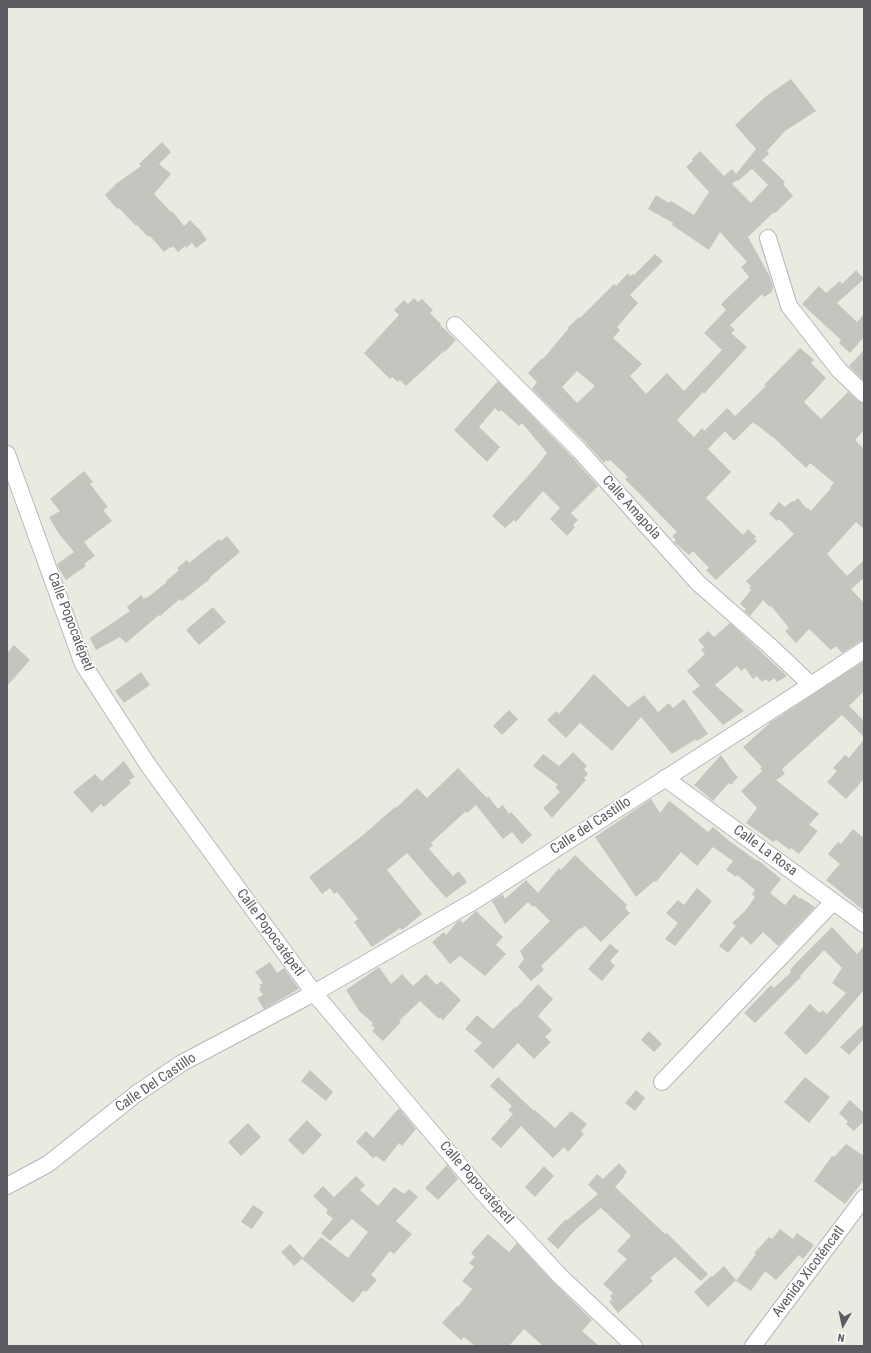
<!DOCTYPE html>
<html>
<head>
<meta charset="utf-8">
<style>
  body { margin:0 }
  #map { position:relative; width:871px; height:1353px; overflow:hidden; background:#ebeae0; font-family:"Roboto Condensed",sans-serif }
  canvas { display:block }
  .frame { position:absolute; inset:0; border:8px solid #595b60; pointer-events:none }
  .north { position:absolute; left:823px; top:1305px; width:40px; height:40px; -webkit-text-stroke:3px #fff; paint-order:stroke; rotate:189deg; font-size:11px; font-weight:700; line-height:16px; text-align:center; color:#595b60 }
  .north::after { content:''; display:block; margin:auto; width:14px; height:18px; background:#595b60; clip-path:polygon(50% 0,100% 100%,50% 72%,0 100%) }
</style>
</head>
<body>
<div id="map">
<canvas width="871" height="1353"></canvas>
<div class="frame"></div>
<div class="north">N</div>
</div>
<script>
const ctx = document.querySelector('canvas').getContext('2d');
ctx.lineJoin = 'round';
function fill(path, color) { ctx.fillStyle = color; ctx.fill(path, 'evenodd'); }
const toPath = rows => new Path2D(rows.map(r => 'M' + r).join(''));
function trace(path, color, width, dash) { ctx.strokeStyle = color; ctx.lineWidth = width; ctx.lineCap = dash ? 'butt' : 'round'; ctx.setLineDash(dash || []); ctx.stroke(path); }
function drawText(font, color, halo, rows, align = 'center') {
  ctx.font = font + ' "Roboto Condensed",sans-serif'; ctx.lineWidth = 3; ctx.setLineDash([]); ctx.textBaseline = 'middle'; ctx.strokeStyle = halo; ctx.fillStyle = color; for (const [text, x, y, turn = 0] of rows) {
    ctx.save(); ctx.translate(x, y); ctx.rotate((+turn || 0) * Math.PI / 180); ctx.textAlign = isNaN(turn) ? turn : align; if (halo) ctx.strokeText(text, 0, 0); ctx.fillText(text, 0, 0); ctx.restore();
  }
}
const building = toPath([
  [791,79,816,111,785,131,767,151,769,154,762,160,785,182,783,184,793,196,775,213,774,212,748,237,769,275,773,287,772,292,764,297,762,294,730,325,735,330,731,333,747,347,704,394,703,392,677,420,694,437,702,428,704,431,727,408,735,416,766,386,764,385,800,348,814,360,811,363,826,378,804,402,821,419,848,392,858,401,864,403,864,430,855,440,864,449,864,529,856,522,827,554,847,576,864,560,864,578,851,589,864,603,864,641,859,642,842,653,836,646,831,650,809,629,796,643,785,631,789,628,771,606,770,607,763,600,750,616,744,611,746,609,740,604,751,590,749,587,751,586,746,581,794,534,779,519,777,521,769,514,779,502,785,507,792,501,793,502,798,498,807,509,808,508,811,511,831,488,830,487,834,483,810,463,806,468,772,436,772,437,756,424,755,425,753,422,734,441,725,431,708,449,731,472,706,498,743,535,748,529,756,537,754,539,757,541,716,580,706,570,709,568,693,551,689,555,674,542,676,540,672,536,677,532,625,479,628,477,610,460,608,462,606,460,604,463,586,443,532,389,537,382,528,373,542,358,543,359,569,328,568,327,579,317,580,318,614,284,616,286,628,273,630,276,633,274,634,275,655,254,663,261,630,295,638,303,617,327,620,330,613,338,642,364,630,376,646,394,667,373,684,391,722,350,704,333,726,310,721,304,749,277,741,267,747,262,720,232,709,250,672,225,673,223,648,209,656,195,669,203,671,201,694,215,709,192,686,167,693,161,692,159,700,151,724,176,732,169,736,174,756,149,735,125,765,97],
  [752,169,768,185,751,203,732,184,737,180,738,181],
  [577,371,595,386,577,403,562,387],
  [162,142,171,152,159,164,171,174,154,194,171,212,172,211,184,226,190,220,200,230,207,240,196,248,192,243,186,248,185,246,178,252,173,246,171,248,170,247,164,252,150,236,149,237,146,235,137,225,136,226,119,208,117,209,105,195,117,183,141,166,139,164],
  [856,270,864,279,837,303,857,322,864,314,864,337,850,353,839,343,841,340,802,304,819,286,826,293,840,281,842,284],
  [414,298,418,302,422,299,433,310,430,313,441,324,440,325,456,340,445,352,444,351,406,386,400,380,398,382,392,377,390,379,364,353,399,315,394,310,404,300,408,304],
  [864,350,864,381,849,366],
  [498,381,572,457,598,486,571,513,578,520,573,525,575,527,567,536,550,519,560,508,543,491,516,522,514,520,505,528,492,516,536,467,547,453,522,423,519,426,501,410,499,412,495,408,479,427,500,447,487,462,454,430],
  [84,471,93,482,90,484,108,507,103,510,112,521,84,542,95,556,84,564,86,566,66,580,60,571,57,564,74,552,59,534,49,517,60,511,50,499],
  [227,536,240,552,209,578,210,579,182,601,180,599,160,616,159,615,126,643,120,637,96,650,90,638,130,611,127,607,141,595,144,599,146,597,147,598,167,582,166,581,179,570,177,568,187,560,189,563,219,539,221,541],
  [213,607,226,622,199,645,186,630],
  [730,623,787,676,777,682,774,678,769,682,766,679,762,682,757,676,753,679,745,668,741,671,737,666,715,685,744,711,723,725,692,692,700,686,687,671,705,654,701,650,704,647,698,640,708,631,714,637],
  [14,645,30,660,7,686,7,653],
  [864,661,864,691,849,706,864,721,864,737,842,715,782,769,785,774,776,780,819,814,809,825,818,831,799,854,791,848,790,850,776,840,773,842,746,823,757,808,741,791,762,771,760,768,762,767,743,747,771,722],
  [141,672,150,685,124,703,115,691],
  [594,674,628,707,644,695,658,712,669,703,673,708,684,699,708,734,697,741,696,739,672,754,641,717,612,751,580,723,566,738,547,720,556,711,559,714],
  [509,710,518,719,502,735,493,726],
  [864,739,864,779,846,799,827,782,837,771,833,768,845,755,849,758],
  [573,752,587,766,584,769,588,774,584,778,586,780,552,818,543,808,560,792,555,787,558,785,533,766,543,754,559,766],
  [721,755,733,772,738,777,731,785,729,783,713,801,694,785],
  [124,761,135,777,129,780,131,783,104,807,101,804,92,813,73,792,95,774,102,781,103,780],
  [458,768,487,798,488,796,498,809,503,805,509,814,511,812,532,835,522,844,512,832,503,839,476,805,467,813,466,811,431,843,433,845,429,849,453,876,459,871,467,882,446,898,407,853,387,870,422,914,402,930,400,928,372,947,354,922,358,919,337,892,334,894,330,888,322,894,309,877,363,835,395,807,396,808,417,788,427,798],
  [651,799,660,813,669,801,671,802,708,832,713,827,728,840,757,861,758,860,781,879,770,893,785,905,794,894,800,899,801,898,815,907,778,946,763,932,751,945,742,936,728,953,719,946,736,926,732,923,745,911,755,897,752,894,755,890,737,875,736,877,726,870,733,861,713,847,697,866,681,852,656,882,654,881,636,897,595,837],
  [853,829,864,838,864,911,826,880,840,864,828,854,838,842,841,844],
  [575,855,627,905,625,908,630,913,601,942,585,926,581,929,580,928,541,966,544,970,531,981,518,967,524,959,520,951,550,921,535,906,533,907,528,902,505,924,492,901,503,894,505,899,526,880,538,893,559,868,561,870],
  [697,888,712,901,675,946,665,939,678,923,666,913,678,900,684,905],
  [476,911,503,937,496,945,506,954,485,976,460,956,450,964,432,942,444,932,446,935,457,922,460,920,463,923],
  [832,927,857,954,864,946,864,990,819,1042,806,1055,784,1033,810,1004,820,1013,822,1010,827,1014,846,993,832,983,842,968,824,950,800,976,801,977,755,1023,744,1013,771,985,774,988,791,972,790,970,797,962],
  [610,944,619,951,610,961,615,966,602,981,588,969],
  [270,962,277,973,284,968,299,989,264,1009,257,998,263,995,259,989,261,987,259,985,263,983,255,972],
  [379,967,391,984,402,974,413,986,426,974,437,985,441,981,461,1000,443,1020,440,1017,439,1019,420,1001,399,1021,401,1022,383,1041,372,1031,375,1028,371,1025,373,1023,360,1012,346,990],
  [538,984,553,999,538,1016,552,1030,545,1037,551,1042,534,1059,518,1043,493,1069,474,1051,482,1043,465,1029,477,1015,493,1029,515,1007,516,1008],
  [864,1024,864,1039,849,1055,840,1047],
  [649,1031,662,1044,654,1052,641,1040],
  [310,1070,333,1092,326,1101,301,1081],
  [498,1077,534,1111,535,1110,555,1128,571,1111,587,1124,581,1131,584,1134,568,1152,564,1147,553,1158,521,1126,501,1148,491,1139,513,1114,508,1110,512,1106,490,1086],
  [805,1077,830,1097,809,1123,784,1102],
  [636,1090,645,1098,635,1111,625,1103],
  [850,1100,864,1113,864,1121,854,1131,846,1124,848,1122,839,1113],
  [399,1108,416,1129,402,1146,399,1143,384,1162,376,1156,373,1158,356,1142,366,1131,373,1138],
  [307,1120,322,1135,303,1155,288,1140],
  [248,1123,261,1137,241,1156,228,1142],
  [846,1144,864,1156,864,1180,845,1204,814,1181,832,1156,834,1157],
  [619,1163,627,1172,624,1175,625,1176,615,1187,665,1234,667,1233,708,1274,701,1281,675,1257,650,1278,653,1281,618,1313,609,1302,612,1299,610,1296,613,1293,603,1284,627,1259,617,1251,631,1236,601,1208,576,1229,558,1249,547,1239,566,1219,567,1220,598,1194,588,1185,597,1174,603,1179],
  [447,1165,458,1179,438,1200,425,1188],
  [544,1166,554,1176,535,1197,525,1187],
  [356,1176,365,1185,360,1190,378,1206,394,1187,404,1194,409,1189,418,1197,396,1221,412,1234,394,1254,390,1251,371,1275,377,1280,366,1292,364,1290,353,1303,302,1259,321,1237,348,1258,368,1232,352,1219,330,1241,321,1233,333,1219,326,1213,328,1210,313,1196,323,1186,334,1197],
  [253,1205,264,1212,252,1229,241,1222],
  [780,1229,793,1239,797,1233,814,1245,803,1259,799,1255,776,1280,765,1271,751,1291,736,1281,756,1254,754,1253,769,1237,772,1239],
  [488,1234,509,1252,517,1243,553,1282,592,1320,582,1331,599,1346,543,1346,524,1329,509,1346,475,1346,464,1337,461,1340,442,1323,457,1306,458,1307,472,1289,462,1281,474,1267,469,1263,475,1257,471,1253],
  [290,1244,303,1258,294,1266,281,1252],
  [724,1266,736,1280,708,1307,694,1292,711,1276,712,1277]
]);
const street = toPath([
  [768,238,789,306,839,370,864,394],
  [455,325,579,450,698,583,771,647,811,685],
  [7,454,83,664,148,765,314,993,483,1193,560,1276,634,1346],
  [665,778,864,924],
  [662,1082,833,902],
  [7,1186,48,1164,136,1094,182,1063,314,993,476,900,811,685,864,650],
  [753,1346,864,1198]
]);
const streetNames = [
  ["Calle Amapola",631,508,48],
  ["Calle Popocatépetl",70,622,69],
  ["Calle del Castillo",591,826,-33],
  ["Calle La Rosa",765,851,36],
  ["Calle Popocatépetl",270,933,54],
  ["Calle Del Castillo",156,1083,-34],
  ["Calle Popocatépetl",476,1183,49],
  ["Avenida Xicoténcatl",809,1272,-53]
];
fill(building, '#c6c4be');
trace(street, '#b6b7bc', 18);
trace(street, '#fff', 16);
drawText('14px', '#595b60', '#fff', streetNames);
</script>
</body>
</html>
